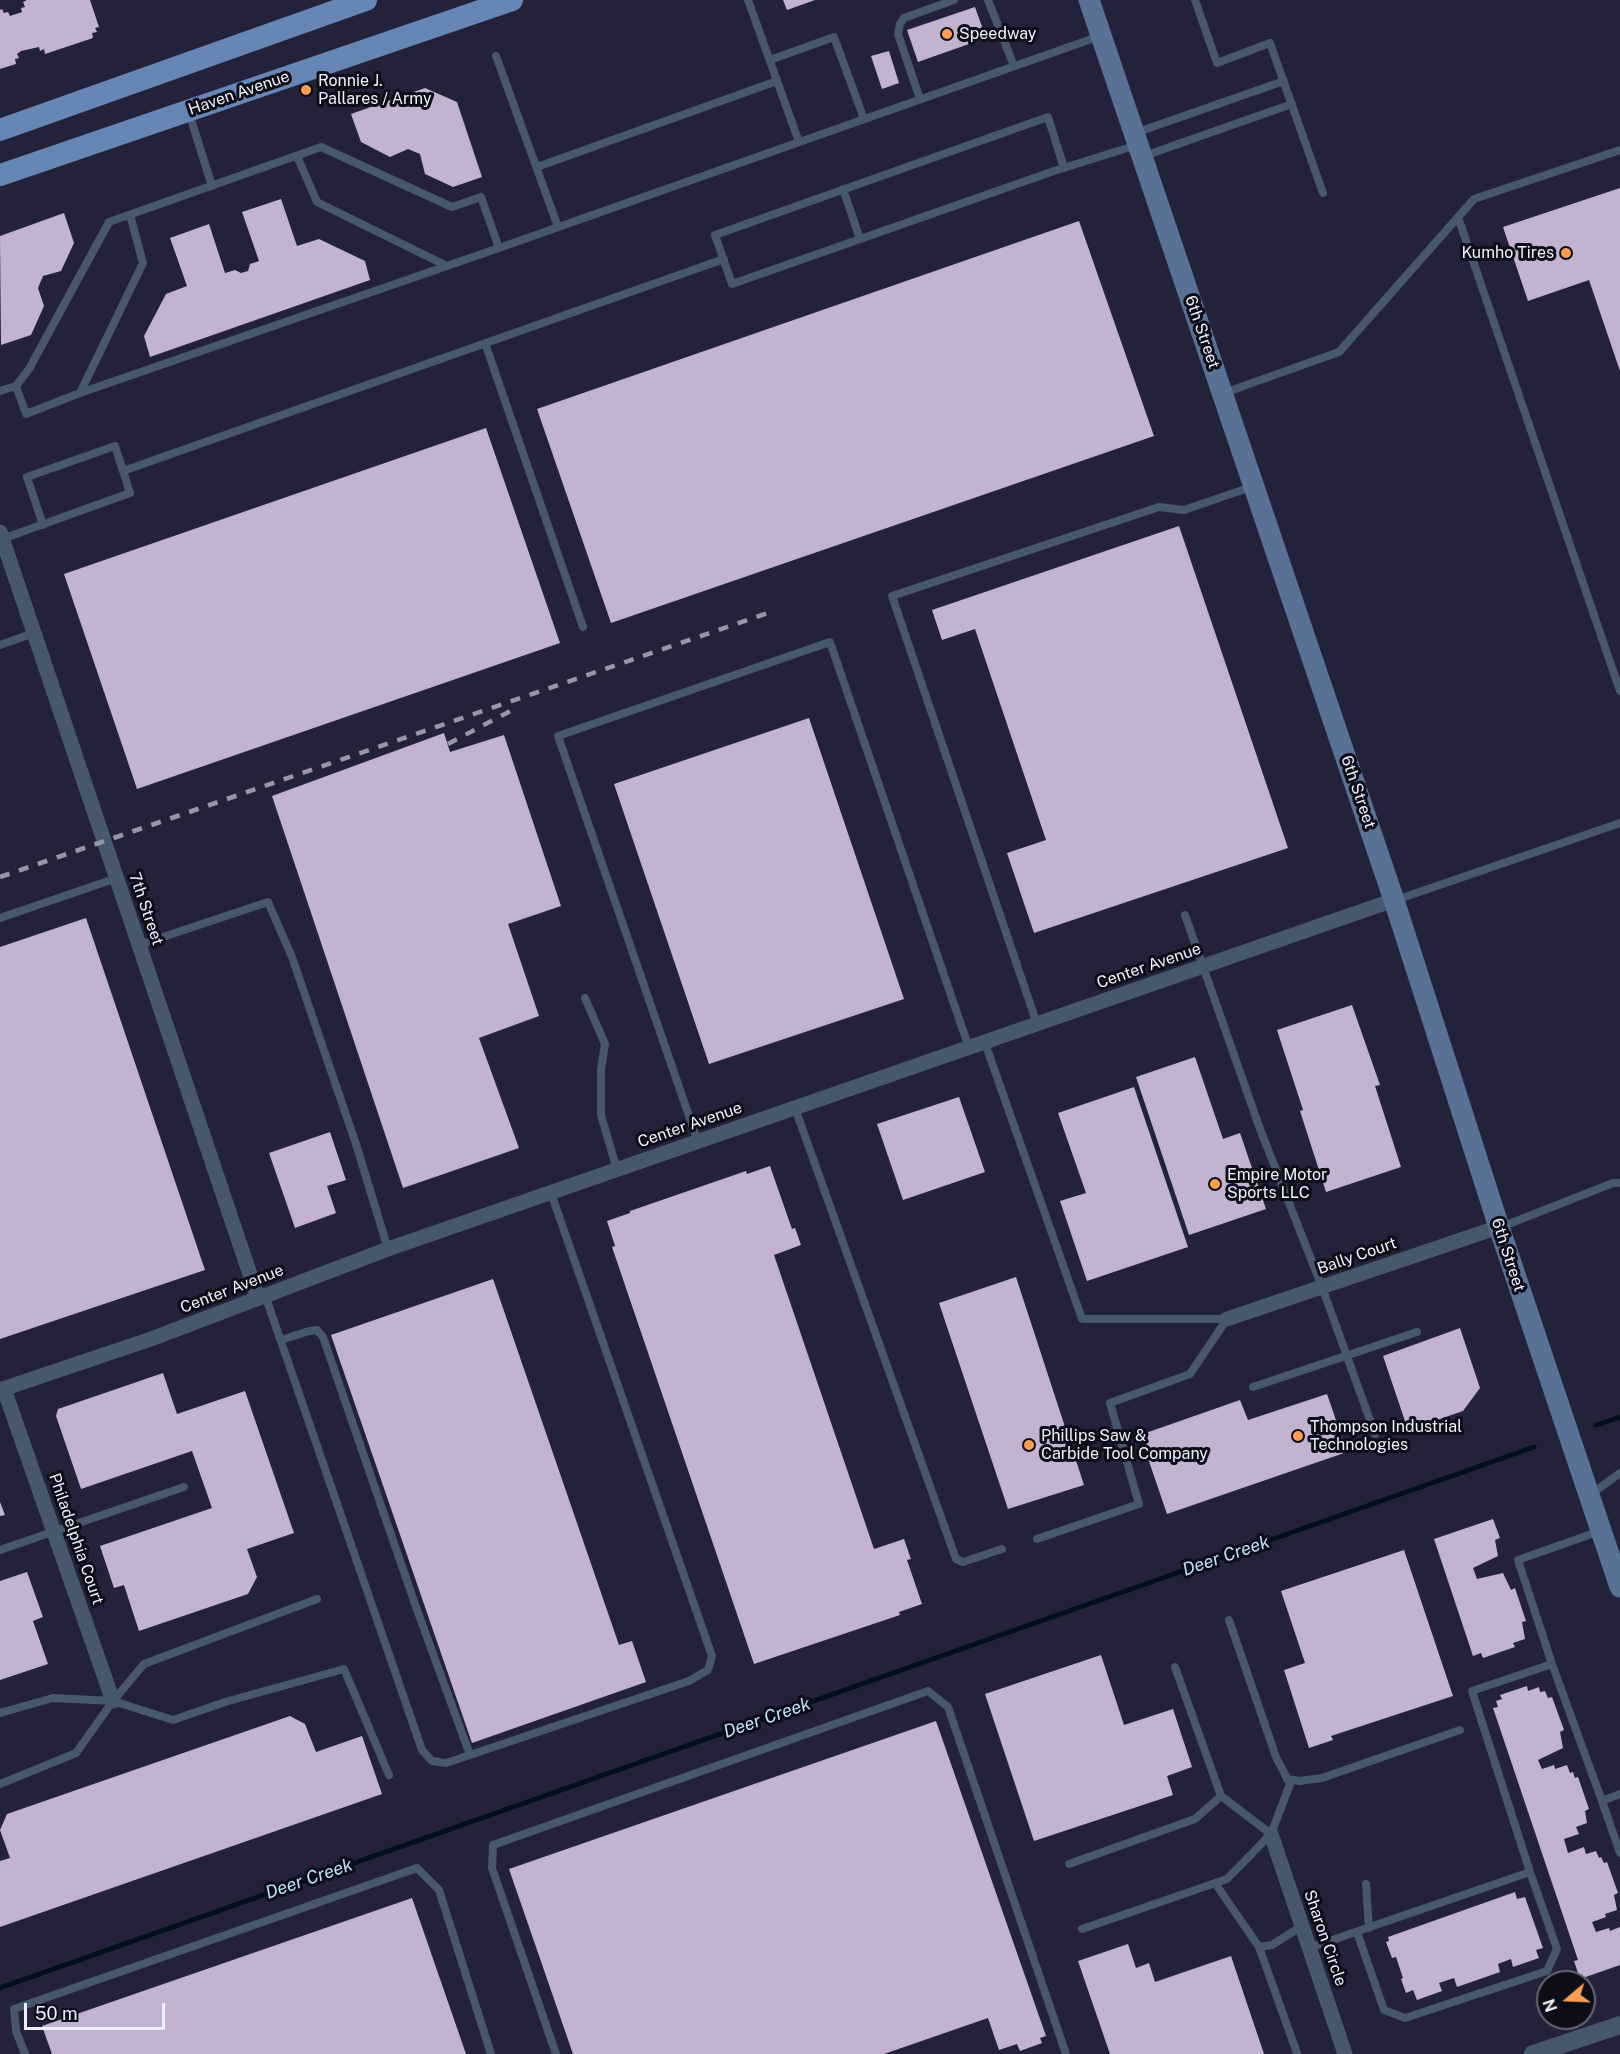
<!DOCTYPE html>
<html>
<head>
<meta charset="utf-8">
<style>
  body { margin:0 }
  #map { position:relative; width:1620px; height:2054px; overflow:hidden; background:#23223a; font-family:"Public Sans",sans-serif }
  canvas { display:block }
  .north { position:absolute; left:1536px; top:1970px; width:60px; height:60px; box-sizing:border-box; background:#0d0d18; border:2px solid #676874; border-radius:50%; rotate:251deg; font-size:16px; font-weight:700; line-height:24px; text-align:center; color:#eff0fd }
  .north::after { content:''; display:block; margin:auto; width:21px; height:27px; background:#fb9e51; clip-path:polygon(50% 0,100% 100%,50% 72%,0 100%) }
  .scale { position:absolute; left:24px; top:2003px; width:141px; height:27px; box-sizing:border-box; border:3px solid #eff0fd; border-top:0; padding-left:8px; font-size:18px; line-height:21px; white-space:nowrap; color:#eff0fd; -webkit-text-stroke:4px #0d0d18; paint-order:stroke }
</style>
</head>
<body>
<div id="map">
<canvas width="1620" height="2054"></canvas>
<div class="north">N</div>
<div class="scale">50 m</div>
</div>
<script>
const ctx = document.querySelector('canvas').getContext('2d');
ctx.lineJoin = 'round';
const toPath = rows => new Path2D(rows.map(r => 'M' + r).join(''));
function trace(path, color, width, dash) { ctx.strokeStyle = color; ctx.lineWidth = width; ctx.lineCap = dash ? 'butt' : 'round'; ctx.setLineDash(dash || []); ctx.stroke(path); }
function fill(path, color) { ctx.fillStyle = color; ctx.fill(path, 'evenodd'); }
function drawText(font, color, halo, rows, align = 'center') {
  ctx.font = font + ' "Public Sans",sans-serif'; ctx.lineWidth = 6; ctx.setLineDash([]); ctx.textBaseline = 'middle'; ctx.strokeStyle = halo; ctx.fillStyle = color; for (const [text, x, y, turn = 0] of rows) {
    ctx.save(); ctx.translate(x, y); ctx.rotate((+turn || 0) * Math.PI / 180); ctx.textAlign = isNaN(turn) ? turn : align; if (halo) ctx.strokeText(text, 0, 0); ctx.fillText(text, 0, 0); ctx.restore();
  }
}
const stream = toPath([
  [1596,1425,1620,1417],
  [0,1988,1534,1447]
]);
const building = toPath([
  [27,0,90,0,99,27,95,28,97,32,92,33,93,38,45,54,44,49,40,51,39,47,21,51,17,54,19,58,15,59,16,64,0,69,0,10,2,9,4,13,8,12,10,16,22,12,21,8,25,7,23,2],
  [783,0,815,0,787,10],
  [975,7,986,38,918,62,907,30],
  [889,51,899,83,882,89,871,56],
  [425,88,457,102,482,177,453,187,425,174,420,154,408,149,390,157,361,142,351,114],
  [1620,188,1620,371,1589,280,1528,301,1503,227],
  [281,199,297,246,319,239,365,261,370,280,150,357,144,336,166,294,187,286,170,238,209,224,225,273,235,270,241,273,248,271,250,264,259,261,242,212],
  [64,213,74,243,61,271,43,276,38,288,44,306,31,335,1,345,0,236],
  [1079,221,1154,436,611,623,537,409],
  [486,428,560,643,137,789,64,574],
  [1179,526,1288,848,1034,933,1007,853,1046,840,975,629,942,640,932,610],
  [809,718,904,999,709,1064,614,784],
  [444,733,450,752,504,735,561,906,508,924,539,1016,479,1038,519,1148,403,1188,272,796],
  [86,918,205,1270,0,1339,0,947],
  [1352,1005,1380,1085,1375,1086,1401,1167,1326,1192,1300,1111,1303,1110,1277,1030],
  [1195,1057,1223,1139,1240,1133,1266,1209,1189,1235,1136,1077],
  [1134,1087,1188,1247,1087,1281,1060,1201,1086,1193,1058,1113],
  [959,1097,985,1172,903,1200,877,1124],
  [330,1132,346,1180,327,1186,336,1213,295,1228,269,1153],
  [770,1166,792,1229,795,1228,801,1245,774,1255,874,1549,904,1539,911,1559,907,1560,922,1604,899,1612,900,1615,754,1664,612,1247,615,1246,607,1221,630,1213,630,1211,746,1171,747,1174],
  [1016,1277,1084,1485,1008,1509,939,1303],
  [493,1279,619,1645,632,1641,646,1682,472,1743,331,1335],
  [1460,1328,1480,1388,1463,1411,1408,1430,1383,1356],
  [163,1373,177,1414,245,1391,294,1533,247,1549,257,1577,248,1594,139,1631,124,1585,114,1588,100,1546,212,1508,192,1451,81,1489,56,1416,58,1409],
  [1327,1394,1347,1452,1167,1514,1140,1435,1240,1400,1248,1420],
  [0,1502,5,1515,0,1516],
  [1493,1519,1500,1538,1495,1540,1498,1556,1473,1568,1477,1579,1503,1573,1511,1590,1515,1588,1526,1621,1522,1622,1525,1639,1513,1643,1515,1647,1483,1658,1481,1653,1473,1656,1434,1539],
  [1404,1550,1453,1696,1331,1736,1333,1740,1309,1748,1284,1670,1305,1663,1281,1591],
  [27,1572,43,1617,33,1621,48,1664,0,1680,0,1581],
  [1101,1655,1124,1725,1173,1709,1192,1767,1167,1776,1173,1795,1034,1841,985,1694],
  [1527,1686,1528,1691,1539,1687,1540,1692,1545,1691,1548,1698,1552,1697,1564,1730,1560,1732,1563,1748,1538,1760,1542,1769,1554,1765,1555,1769,1567,1765,1570,1773,1573,1772,1575,1778,1578,1777,1589,1809,1585,1811,1587,1823,1576,1827,1579,1834,1564,1839,1568,1853,1584,1847,1586,1854,1596,1851,1599,1858,1601,1857,1604,1863,1607,1862,1618,1893,1614,1895,1617,1910,1605,1914,1606,1917,1592,1922,1596,1932,1609,1928,1610,1931,1620,1927,1620,1965,1580,1979,1574,1961,1578,1960,1493,1708,1498,1707,1496,1701,1502,1699,1500,1695],
  [290,1716,305,1724,316,1752,362,1736,382,1794,0,1927,0,1861,10,1858,0,1830,7,1814],
  [936,1721,1046,2036,1040,2038,1042,2043,1020,2051,1017,2044,999,2050,988,2018,884,2054,573,2054,509,1869],
  [1515,1892,1517,1899,1525,1897,1543,1948,1536,1950,1539,1958,1513,1967,1511,1959,1498,1964,1500,1972,1457,1987,1454,1978,1439,1983,1442,1991,1417,2000,1413,1990,1406,1993,1401,1979,1403,1978,1396,1957,1392,1958,1386,1942,1389,1941,1388,1937],
  [412,1898,466,2054,52,2054,42,2026],
  [1128,1944,1136,1968,1149,1963,1155,1982,1231,1956,1264,2054,1110,2054,1078,1961]
]);
const service = toPath([
  [748,0,799,142],
  [988,0,1014,66],
  [1195,0,1217,63,1270,43,1323,193],
  [496,56,558,227],
  [770,60,834,37,864,119],
  [920,99,898,34,900,24,904,18,954,0],
  [189,113,212,186],
  [1135,133,1284,81],
  [297,156,317,202,447,266],
  [1144,156,1292,104],
  [537,167,777,81],
  [1064,168,1048,117,715,235,732,284,1054,171,1137,145],
  [843,189,860,239],
  [1458,217,1620,691],
  [499,248,481,197,452,207,321,147,109,222,29,369,16,386,26,414,80,393,499,248,1100,36],
  [485,343,583,627],
  [0,391,16,386],
  [80,393,143,263,130,215],
  [1224,393,1339,352,1474,199,1620,150],
  [43,525,27,477,115,446,123,471],
  [2,539,130,493,123,471,724,259],
  [0,645,34,633],
  [1396,900,1620,823],
  [1185,915,1260,1129,1322,1287,1375,1434],
  [0,918,117,878],
  [139,945,268,902,292,957,356,1144,388,1249],
  [585,998,605,1044,601,1069,601,1115,617,1170],
  [1037,1024,892,596,1159,507,1184,510,1254,486],
  [985,1043,1082,1319,1227,1319],
  [795,1108,956,1559,963,1562,1002,1549],
  [698,1142,558,736,830,642,969,1048],
  [1501,1227,1613,1183,1620,1183],
  [265,1295,422,1750,432,1761,446,1763,470,1755,416,1607,323,1337,317,1330,309,1331,281,1340],
  [1253,1387,1417,1332],
  [1590,1495,1620,1473],
  [1037,1539,1139,1504,1110,1403,1190,1374,1227,1319],
  [0,1550,184,1487],
  [1552,1664,1518,1560,1600,1531],
  [1175,1667,1221,1796,1271,1834],
  [0,1713,53,1698,113,1701,173,1720,225,1702,344,1669,389,1775],
  [470,1755,689,1681,708,1670,712,1656,551,1193],
  [1287,1779,1299,1781,1322,1778,1460,1730],
  [0,1784,76,1753,113,1701,144,1664,317,1599],
  [1602,1801,1620,1853],
  [1069,1864,1195,1819,1221,1796],
  [1215,1883,1259,1947,1272,1945,1302,1926],
  [1366,1884,1369,1928],
  [1082,1929,1227,1879,1271,1834,1290,1784,1276,1757,1229,1620],
  [1357,1932,1384,2010,1405,2018,1547,1971,1557,1949,1530,1872],
  [1259,1947,1297,2053],
  [1309,1948,1530,1872,1472,1691,1552,1664,1602,1801,1620,1794],
  [25,2054,16,2031,14,2009,417,1868,439,1890,491,2054],
  [556,2054,492,1868,493,1845,928,1691,948,1707,1066,2054]
]);
const minor = toPath([
  [0,532,258,1298],
  [1227,1319,1499,1227],
  [4,1389,113,1701],
  [0,1390,151,1339,388,1249,1394,900],
  [1271,1834,1345,2054]
]);
const tertiary = toPath([
  [1533,2054,1620,2025]
]);
const secondary = toPath([
  [1089,0,1394,900,1499,1227,1620,1587]
]);
const primary = toPath([
  [0,130,366,0],
  [0,175,512,0]
]);
const rail = toPath([
  [448,744,514,709],
  [0,877,774,611]
]);
const markers = [
  [947,34,6,"#fb9e51"],
  [306,90,6,"#fb9e51"],
  [1566,253,6,"#fb9e51"],
  [1215,1184,6,"#fb9e51"],
  [1298,1436,6,"#fb9e51"],
  [1029,1445,6,"#fb9e51"]
];
const poiNames = [
  ["Speedway",959,34],
  ["Ronnie J.",318,81],
  ["Pallares / Army",318,99],
  ["Kumho Tires",1554,253,"right"],
  ["Empire Motor",1227,1175],
  ["Sports LLC",1227,1193],
  ["Thompson Industrial",1310,1427],
  ["Technologies",1310,1445],
  ["Phillips Saw &",1041,1436],
  ["Carbide Tool Company",1041,1454]
];
const streetNames = [
  ["Haven Avenue",239,93,-19],
  ["6th Street",1202,332,71],
  ["6th Street",1358,792,71],
  ["7th Street",146,909,71],
  ["Center Avenue",1149,966,-19],
  ["Center Avenue",690,1125,-19],
  ["6th Street",1508,1255,72],
  ["Bally Court",1357,1256,-19],
  ["Center Avenue",232,1289,-21],
  ["Philadelphia Court",76,1539,71],
  ["Sharon Circle",1325,1938,71]
];
const waterNames = [
  ["Deer Creek",1226,1556,-19],
  ["Deer Creek",767,1718,-19],
  ["Deer Creek",309,1879,-19]
];
trace(stream, '#00101a', 5);
fill(building, '#c3b3d0');
trace(service, '#47576d', 8);
trace(minor, '#47576d', 15);
trace(tertiary, '#47576d', 18);
trace(secondary, '#587296', 21);
trace(primary, '#6687b5', 22);
trace(rail, '#9797a9', 4.5, [10, 10]);
for (const [x, y, r, color] of markers) { const dot = new Path2D(); dot.arc(x, y, r, 0, 2 * Math.PI); ctx.fillStyle = color; ctx.fill(dot); trace(dot, '#0d0d18', 2); }
drawText('16px', '#eff0fd', '#0d0d18', poiNames, 'left');
drawText('16px', '#eff0fd', '#0d0d18', streetNames);
drawText('italic 18px', '#bbe3f7', '#0d0d18', waterNames);
</script>
</body>
</html>
